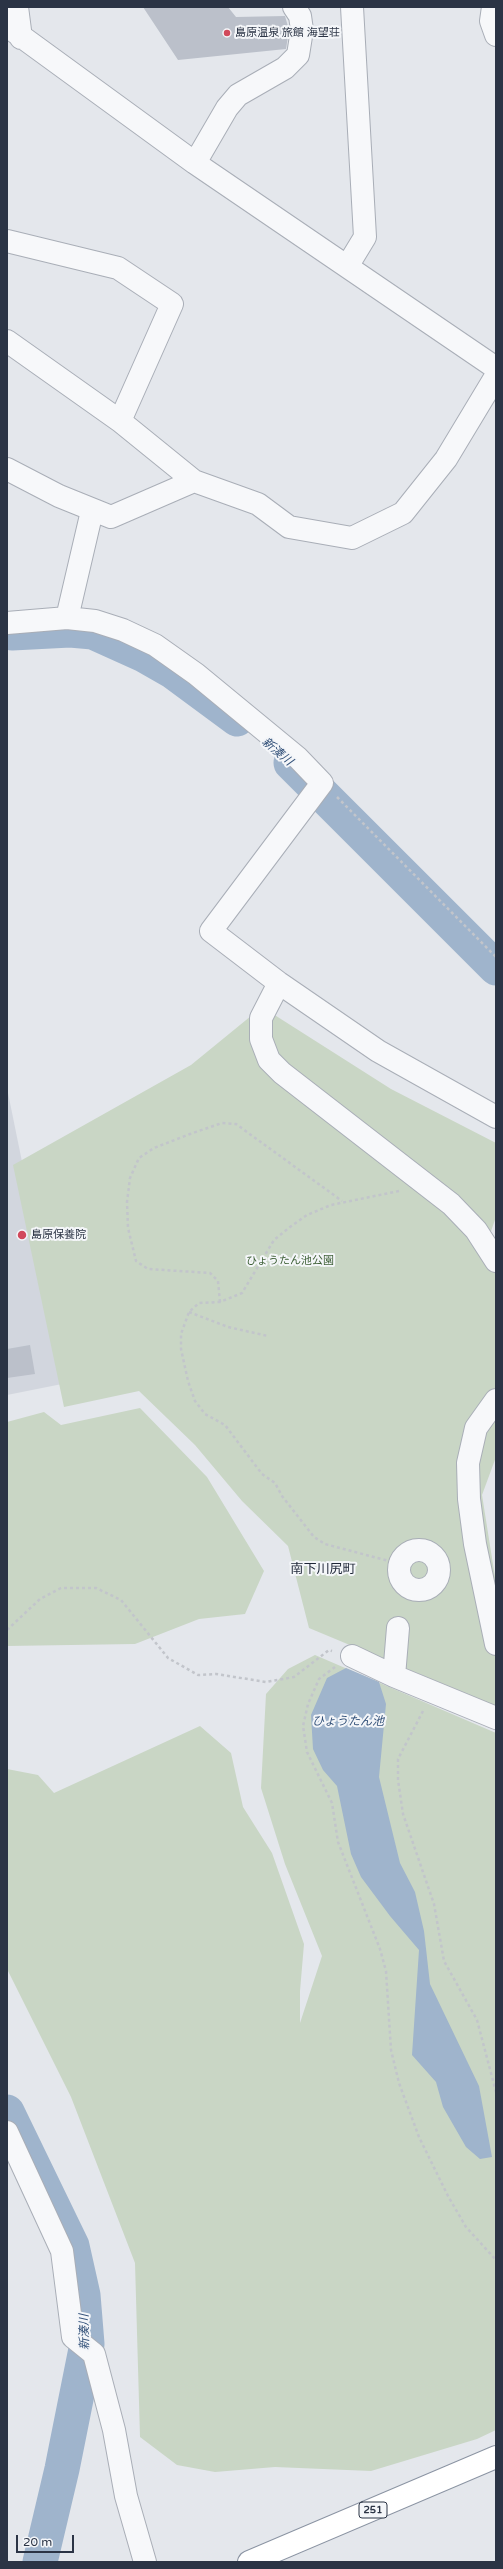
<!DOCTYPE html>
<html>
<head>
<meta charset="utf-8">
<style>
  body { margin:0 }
  #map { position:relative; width:503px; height:2569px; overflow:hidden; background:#e4e7ec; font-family:"Varela Round",sans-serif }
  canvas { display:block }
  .frame { position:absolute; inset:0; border:8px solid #2b3445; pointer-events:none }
  .scale { position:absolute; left:16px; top:2535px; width:58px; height:18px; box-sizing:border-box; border:2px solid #2b3445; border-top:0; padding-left:5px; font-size:12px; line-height:14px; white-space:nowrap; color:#2b3445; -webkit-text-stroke:3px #f4f6f9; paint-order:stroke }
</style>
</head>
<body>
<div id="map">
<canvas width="503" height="2569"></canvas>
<div class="frame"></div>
<div class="scale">20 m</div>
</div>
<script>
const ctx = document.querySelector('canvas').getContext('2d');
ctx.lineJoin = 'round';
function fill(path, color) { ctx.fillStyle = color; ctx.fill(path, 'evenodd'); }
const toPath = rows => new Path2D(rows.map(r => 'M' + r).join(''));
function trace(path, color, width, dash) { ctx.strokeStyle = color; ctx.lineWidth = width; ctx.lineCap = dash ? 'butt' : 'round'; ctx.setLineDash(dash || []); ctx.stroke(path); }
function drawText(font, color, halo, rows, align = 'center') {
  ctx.font = font + ' "Varela Round","Noto Sans JP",sans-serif'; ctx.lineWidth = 4; ctx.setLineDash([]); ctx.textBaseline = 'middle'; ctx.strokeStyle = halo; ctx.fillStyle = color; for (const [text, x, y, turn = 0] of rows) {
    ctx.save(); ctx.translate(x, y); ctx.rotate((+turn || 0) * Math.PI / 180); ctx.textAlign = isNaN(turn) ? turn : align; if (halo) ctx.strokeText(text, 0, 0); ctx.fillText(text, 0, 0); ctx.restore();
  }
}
const built = toPath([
  [7,1088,67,1383,7,1395]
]);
const green = toPath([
  [262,1007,391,1089,496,1143,496,1217,490,1234,496,1242,496,1457,482,1495,495,1577,496,1706,309,1628,288,1546,242,1501,195,1445,139,1391,64,1407,13,1165,191,1065],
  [140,1408,207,1477,264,1571,245,1614,199,1619,135,1644,7,1646,7,1422,44,1412,61,1425],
  [315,1655,496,1733,496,2430,477,2439,371,2471,275,2467,215,2472,177,2465,140,2437,135,2263,71,2097,7,1969,7,1769,38,1775,54,1793,200,1726,231,1753,243,1807,272,1853,304,1944,300,1991,300,2023,322,1956,285,1864,261,1788,266,1694,288,1669]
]);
const water = toPath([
  [346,1668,379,1682,386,1704,379,1777,400,1863,415,1892,424,1931,430,1984,479,2086,492,2157,480,2159,466,2147,443,2107,436,2082,412,2055,419,1950,390,1916,361,1877,351,1854,337,1786,323,1770,313,1749,311,1715,327,1678]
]);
const river = toPath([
  [12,633,70,630,93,632,144,655,172,671,237,719],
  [291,763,496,968],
  [7,2112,72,2246,83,2295,87,2344,62,2469,40,2562]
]);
const building = toPath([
  [143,7,228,7,236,17,285,16,289,30,286,49,178,60],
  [30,1345,35,1374,7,1378,7,1349]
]);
const path = toPath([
  [337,797,496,957],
  [399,1191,331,1205,307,1215,290,1227,274,1240,242,1293,220,1302,199,1303,189,1312,181,1334,181,1349,188,1381,195,1401,205,1414,225,1425,262,1474,275,1483,282,1496,314,1537,325,1544,400,1564],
  [220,1302,218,1281,210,1273,148,1269,136,1261,128,1228,127,1202,130,1178,139,1158,154,1148,190,1134,222,1123,236,1124,342,1201],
  [189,1312,228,1327,268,1336],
  [7,1630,40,1599,61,1588,96,1588,121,1600,168,1658,198,1675,216,1674,266,1682,294,1677,329,1650,332,1651],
  [335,1667,319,1679,308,1704,303,1726,307,1752,332,1803,338,1842,380,1949,386,1971,391,2050,399,2083,419,2137,448,2196,466,2227,496,2260],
  [423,1711,398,1759,398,1780,403,1814,434,1904,444,1961,477,2020,496,2092]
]);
const minor = toPath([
  [17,7,21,38],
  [493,7,491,21,496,35],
  [7,26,195,163,496,368],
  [195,163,227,108,238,95,285,68,298,55,302,30,300,16,294,7],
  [7,241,118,268,172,304,120,421],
  [348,265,365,237,352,7],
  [7,341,120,421,194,481,258,504,289,527,352,538,403,513,446,459,496,376],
  [7,469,59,496,111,517,194,481],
  [67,618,92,511],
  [7,623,67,618,95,621,123,630,155,645,196,674,298,758,322,783,211,931,279,983,378,1051,496,1117],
  [279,983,261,1018,261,1039,269,1060,282,1073,451,1204,476,1230,496,1261],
  [496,1400,476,1428,468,1463,469,1499,475,1544,496,1644],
  '399 1570a20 20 0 1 1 40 0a20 20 0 1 1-40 0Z',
  [352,1656,394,1676,496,1718],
  [394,1676,398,1628],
  [7,2132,62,2251,73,2337,94,2354,114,2430,126,2496,145,2562]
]);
const highway = toPath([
  [249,2562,496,2457]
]);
const markers = [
  [227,33,4,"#d1495b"],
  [22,1235,5,"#d1495b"]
];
const shields = [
  [373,2510,28]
];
const shieldNames = [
  ["251",373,2510]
];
const poiNames = [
  ["島原温泉 旅館 海望荘",235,33],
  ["島原保養院",31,1235]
];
const parkNames = [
  ["ひょうたん池公園",290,1261]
];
const waterNames = [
  ["新湊川",277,752,40],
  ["ひょうたん池",348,1722],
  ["新湊川",85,2332,-91]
];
const quarterNames = [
  ["南下川尻町",323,1570]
];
fill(built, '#d2d6de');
fill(green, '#c9d6c5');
fill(water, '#9fb4cc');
trace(river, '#9fb4cc', 35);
fill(building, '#bbc0ca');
trace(minor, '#a9aeb7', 24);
trace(highway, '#8b94a3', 24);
trace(path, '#c2c5cb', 2.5, [3, 3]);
trace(minor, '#f7f8fa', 22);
trace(highway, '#fff', 22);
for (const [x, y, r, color] of markers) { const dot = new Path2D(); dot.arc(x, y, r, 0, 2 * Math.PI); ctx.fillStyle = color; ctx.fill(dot); trace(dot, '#f4f6f9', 1.5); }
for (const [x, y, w] of shields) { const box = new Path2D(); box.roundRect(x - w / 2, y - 8, w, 16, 3); ctx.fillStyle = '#f4f6f9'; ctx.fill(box); trace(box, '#2b3445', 1); }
drawText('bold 10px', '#2b3445', null, shieldNames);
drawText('11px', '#2b3445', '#f4f6f9', poiNames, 'left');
drawText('11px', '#3f6138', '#f4f6f9', parkNames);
drawText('italic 12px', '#34527a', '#f4f6f9', waterNames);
drawText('13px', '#1d2536', '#f4f6f9', quarterNames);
</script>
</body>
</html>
